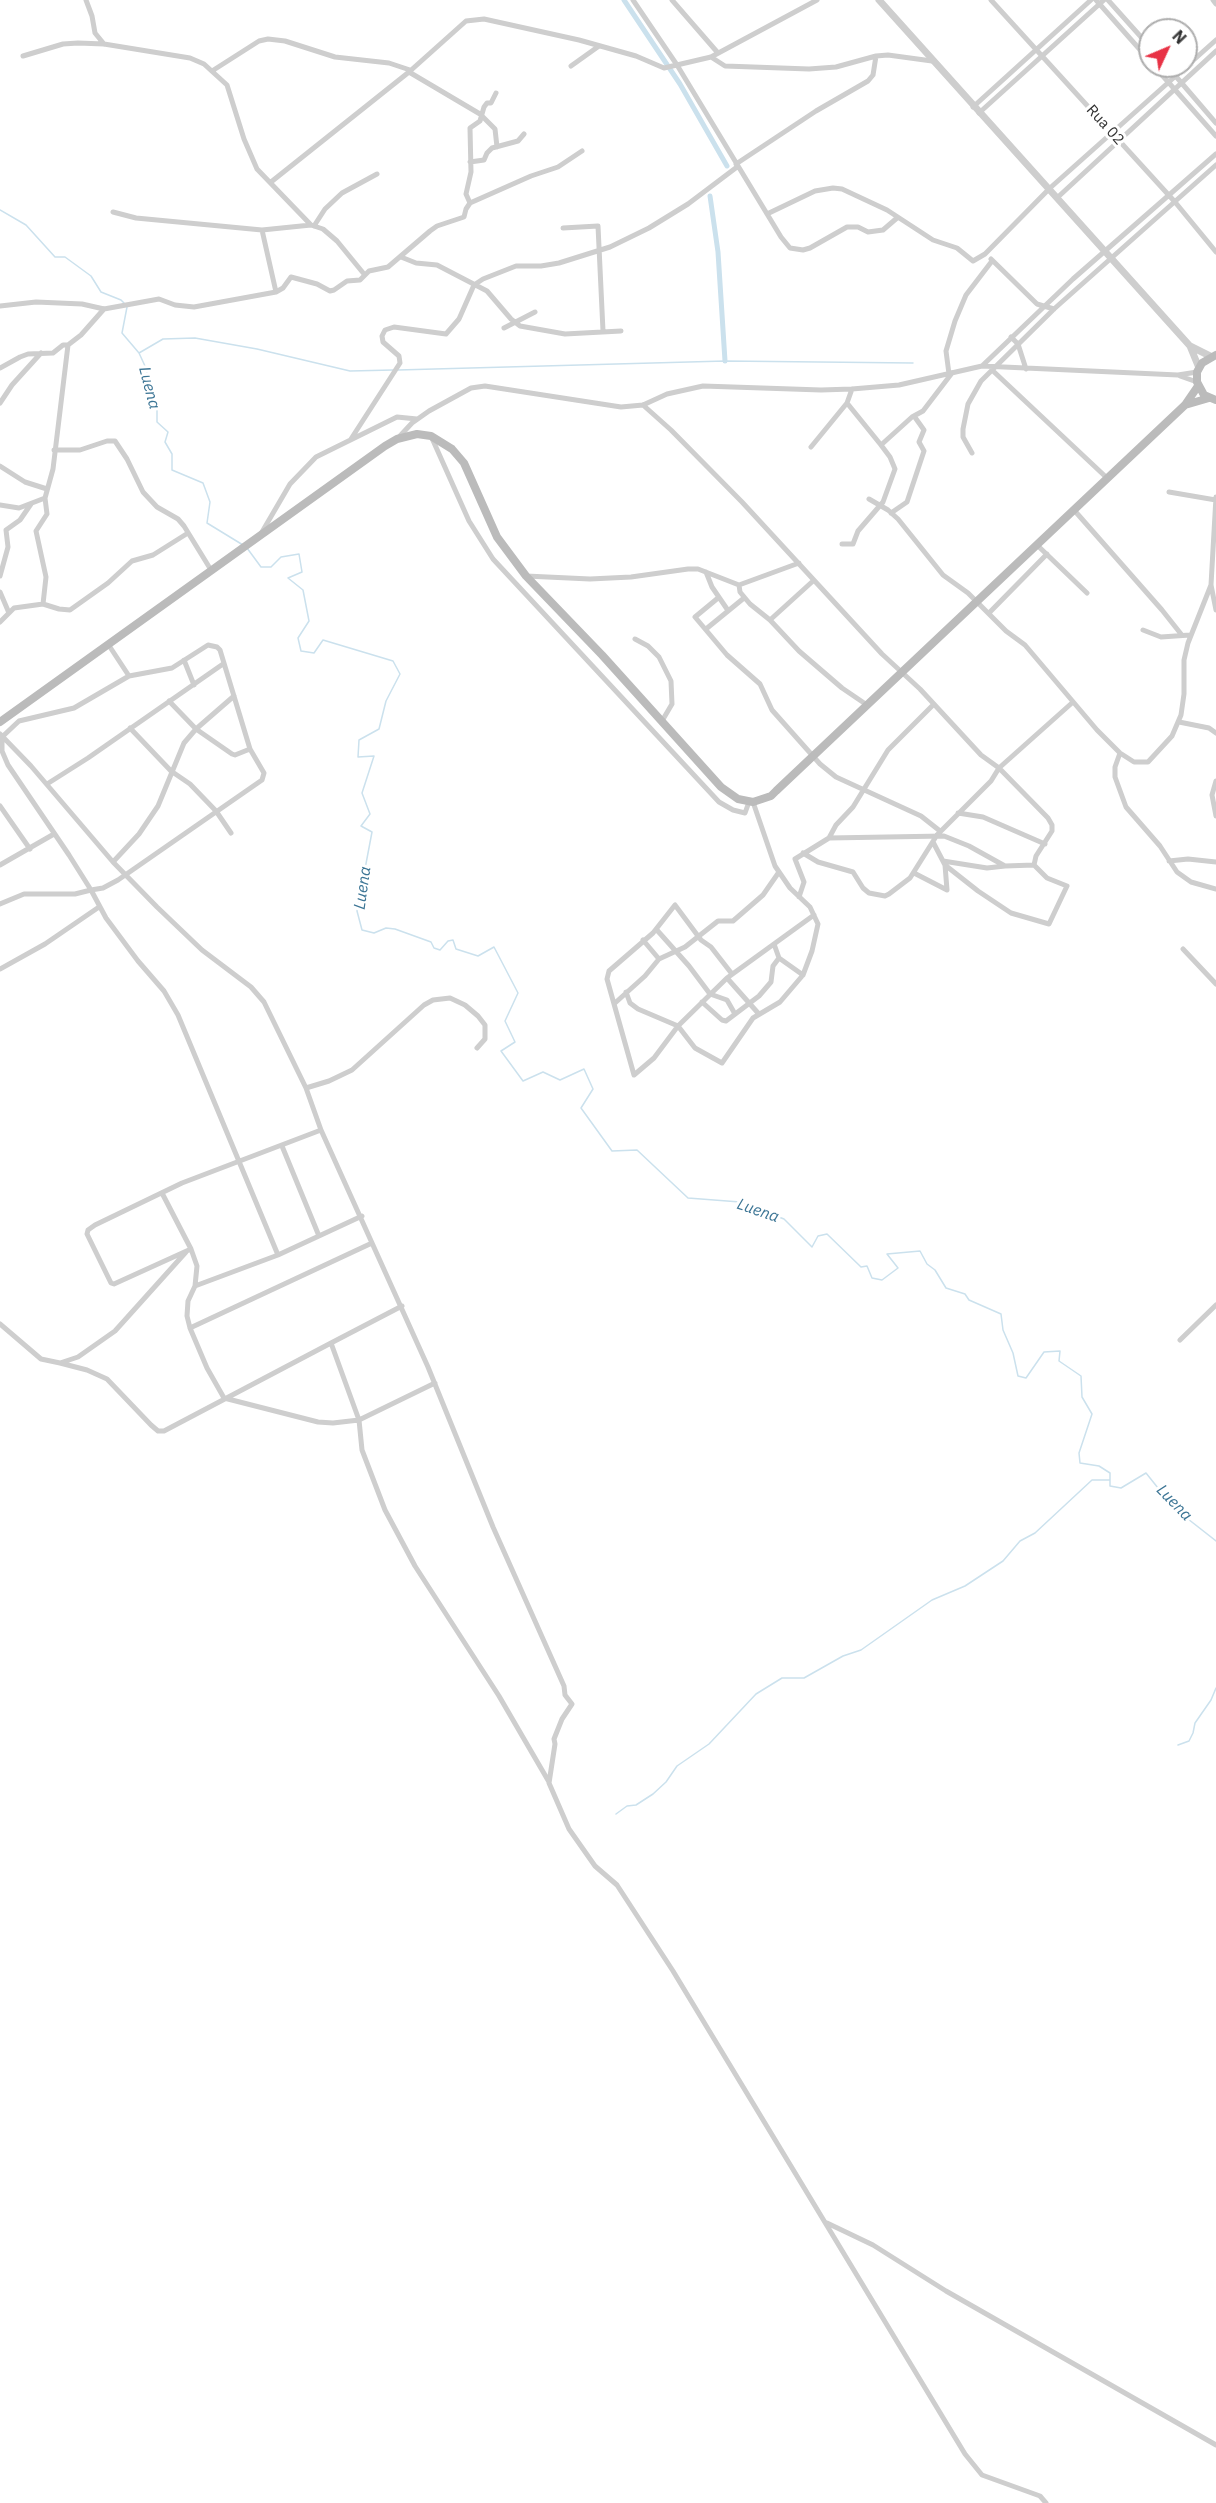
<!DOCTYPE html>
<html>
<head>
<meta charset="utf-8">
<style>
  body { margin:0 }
  #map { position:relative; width:1216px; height:2503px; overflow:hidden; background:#fff; font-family:"IBM Plex Sans",sans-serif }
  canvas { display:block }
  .north { position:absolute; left:1138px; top:18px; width:60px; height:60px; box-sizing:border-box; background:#fff; border:2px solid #adadad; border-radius:50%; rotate:46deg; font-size:16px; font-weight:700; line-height:24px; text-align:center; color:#313131 }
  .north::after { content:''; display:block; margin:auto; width:21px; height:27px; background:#e83245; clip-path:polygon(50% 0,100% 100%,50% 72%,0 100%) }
</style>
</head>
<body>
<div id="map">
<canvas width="1216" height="2503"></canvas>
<div class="north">N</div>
</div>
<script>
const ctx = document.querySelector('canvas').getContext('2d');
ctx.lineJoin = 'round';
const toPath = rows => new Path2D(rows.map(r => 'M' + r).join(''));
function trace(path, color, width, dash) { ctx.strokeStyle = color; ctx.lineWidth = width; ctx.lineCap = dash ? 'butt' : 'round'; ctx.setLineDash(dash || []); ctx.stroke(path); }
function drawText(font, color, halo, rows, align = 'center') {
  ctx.font = font + ' "IBM Plex Sans",sans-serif'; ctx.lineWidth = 6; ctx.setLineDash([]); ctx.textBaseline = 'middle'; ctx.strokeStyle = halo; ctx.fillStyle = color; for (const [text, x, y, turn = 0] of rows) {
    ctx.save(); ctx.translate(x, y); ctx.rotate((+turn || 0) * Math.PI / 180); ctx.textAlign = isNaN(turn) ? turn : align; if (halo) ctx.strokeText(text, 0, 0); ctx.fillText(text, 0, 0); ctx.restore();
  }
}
const stream = toPath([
  [0,210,26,225,55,257,65,257,91,276,101,292,121,300,124,303],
  [127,307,122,333,139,353,145,366,157,409,157,422,168,432,165,442,172,454,172,470,203,483,210,502,207,523,243,545],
  [139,353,163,339,195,338,257,349,350,371,393,370],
  [398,370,725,361,913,363],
  [247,548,261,567,271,567,281,557,299,554,302,572,288,578,303,590,309,621,298,638,301,651,314,653,323,640,393,661,400,674,386,701,379,729,359,740,358,757,374,756,362,793,370,814,361,826,372,832,357,911,362,930,374,933,386,928,395,929,431,942,434,948,440,950,448,941,453,940,456,949,478,956,494,947,518,993,505,1021,515,1042,501,1051,523,1081,543,1072,560,1080,584,1069,593,1089,581,1108,612,1151,637,1150,688,1198,740,1202,784,1219,812,1247,818,1236,827,1234,861,1267,867,1266,872,1278,882,1280,898,1268,887,1254,920,1251,927,1264,935,1270,946,1288,965,1294,969,1300,1001,1314,1003,1330,1013,1353,1018,1376,1026,1378,1044,1352,1060,1351,1059,1361,1081,1376,1082,1397,1092,1414,1079,1453,1080,1463,1099,1466,1110,1473,1110,1486,1121,1488,1146,1473,1174,1508,1216,1541],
  [1178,1745,1189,1741,1193,1733,1195,1723,1211,1700,1216,1688],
  [616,1814,627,1806,636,1805,653,1794,666,1782,677,1766,709,1744,756,1694,782,1678,804,1678,843,1656,861,1650,932,1600,965,1586,1003,1561,1020,1541,1035,1533,1092,1480,1109,1480]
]);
const canal = toPath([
  [624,0,680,84,727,166],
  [710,196,718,252,725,361]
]);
const minor = toPath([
  [86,0,92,16,95,33,104,44],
  [633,0,677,65,781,237,790,248,803,250,810,248,847,227,858,227,868,232,883,230,897,218],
  [672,0,718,53],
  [991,0,1175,202,1216,252],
  [1096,0,1150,61],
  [1108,0,1150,47],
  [1213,0,1216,4],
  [23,56,63,44,78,43,104,44,190,58,204,64,227,85,244,139,257,169,311,225,323,229,337,241,364,274],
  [711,57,725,66,809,69,836,67,876,56],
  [571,66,599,46],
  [1154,66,1216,136],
  [1167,66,1216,123],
  [212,71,259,41,268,39,285,41,335,57,389,63,410,70],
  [409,72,480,114,495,129,497,147],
  [973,107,1091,0],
  [979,113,1104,0],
  [470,162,484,160,487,153,492,148,518,141,524,134],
  [736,164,816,111,868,81,873,75,876,56,888,55,932,61],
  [271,182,409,72,466,21,484,19,579,40,636,56,664,68,711,57,817,0],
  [1058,197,1216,51],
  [470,203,466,194,471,172,470,128,480,121,484,107,487,103,491,103,496,93],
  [113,212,136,218,262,230,311,225],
  [767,214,815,191,833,188,842,189,887,210,933,240,957,248,973,261,985,254,1050,188,1216,40],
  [314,226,325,209,342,193,377,174],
  [563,228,598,226,603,331],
  [262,230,276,292],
  [401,257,416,263,437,265,487,291,511,319,520,326,565,334,621,331],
  [991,259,1037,304,1054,309],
  [0,306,36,302,82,304,104,309,159,299,175,305,194,307,276,292,283,288,291,277,317,284,330,291,334,290,347,281,360,280,369,271,388,267,430,231,437,226,464,217,466,209,470,203,531,176,558,167,582,151],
  [504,328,535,312],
  [1011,337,1018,344,1026,369],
  [982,366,1073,279,1216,154],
  [0,368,20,357,28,354,53,353,63,345,68,345,81,335,104,309],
  [992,370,1107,478],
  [949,374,946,351,955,321,966,295,992,261],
  [1180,376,1197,382],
  [0,403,12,385,41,353],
  [847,403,881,445],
  [643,405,671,430,742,502,882,654,920,689,981,755,999,768,1048,818,1052,825,1052,831,1036,856,1034,865],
  [431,436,469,521,493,559,719,802,733,810,745,813,749,802],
  [399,437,412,423,429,411,471,388,485,386,621,407,643,405,667,394,703,386,821,390,852,389,899,385,982,366,1178,375,1197,372],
  [351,439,400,363,399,356,383,342,382,336,385,330,394,327,446,334,459,319,474,285,483,279,516,266,541,266,559,263,610,247,649,228,688,204,737,167],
  [811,447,847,403,852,389],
  [54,450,80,450,107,441,115,441,127,459,143,492,157,507,178,519,184,526,211,570],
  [972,453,963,437,963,429,968,404,981,381,1054,309,1216,165],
  [0,466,25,482,47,489],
  [1169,492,1216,500],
  [1216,497,1211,585,1216,610],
  [869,499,888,510,898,519,943,575,968,593,1006,631,1025,645,1097,730,1120,753,1134,762,1148,762,1172,736,1181,715,1184,694,1184,660,1188,643,1211,585],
  [0,505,19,508,45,498],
  [1074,510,1162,610,1181,634],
  [891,513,907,502,924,451,919,442,924,430,914,416],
  [262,532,290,484,316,457,397,417,417,419],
  [842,544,853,544,858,531,883,502,895,469,890,457,881,445,912,417,923,411,952,373],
  [1037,545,1087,593],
  [706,572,712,587,727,609],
  [0,576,8,547,6,530,20,520,31,504],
  [526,576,590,579,631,577,688,569,698,569,739,585,799,563],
  [739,585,740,592,750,604,770,620,799,651,842,688,867,705],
  [0,592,9,613],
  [718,598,695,617,727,655,760,684,772,710,820,764,836,777,921,816,940,831],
  [43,604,46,577,36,531,47,514,45,498,53,469,68,345],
  [989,613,1047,554],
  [770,620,813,581],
  [0,622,14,608,43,604,59,609,70,610,108,583,132,561,153,555,188,533],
  [706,629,744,598],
  [1143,630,1161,637,1190,635],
  [635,639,648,646,659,657,671,681,672,704,662,721],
  [108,644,129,676],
  [184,660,194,685],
  [169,701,196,729,232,754,235,755,250,749],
  [1179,722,1209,728,1216,733],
  [130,728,171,771,190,784,216,811,231,833],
  [0,734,31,766,113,862,157,907,202,950,251,987,264,1002,306,1088,321,1130,428,1367,493,1527,564,1686,565,1695,572,1704,562,1719,554,1739,555,1744,549,1783,569,1829,595,1866,617,1885,673,1971,965,2454,982,2475,1040,2496,1046,2503],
  [1120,753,1115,767,1115,777,1126,807,1160,846,1177,872,1191,882,1216,889],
  [1216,781,1212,795,1216,816],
  [47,784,88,758,223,664],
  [0,806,30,849],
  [958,813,983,817,1045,844],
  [829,838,944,836,969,846,1005,866,987,868,943,861],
  [803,853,818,862,853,872,863,888,869,893,885,896,889,894,910,878,937,835,991,781,999,768,1073,702],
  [1169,861,1188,859,1216,862],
  [113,862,139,834,158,806,184,743,196,729,234,696],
  [0,865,54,834],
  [945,865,978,891,1011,913,1049,924,1067,886,1047,878,1034,865,1005,866],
  [914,873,947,890,945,865,933,842],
  [799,897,804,882,795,859,829,838,836,825,853,807,888,750,934,704],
  [0,904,24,894,75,894,91,890,103,888,118,880,262,780,264,773,250,749,220,650,217,647,208,645,172,668,129,676,74,708,19,721,2,737,2,751,8,765,69,855,91,890,106,918,138,961,164,991,178,1015,278,1255],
  [656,929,689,966,710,994,727,1000,735,1014],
  [643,940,659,959],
  [1183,949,1216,984],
  [779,958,803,975],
  [0,969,45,944,99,907],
  [732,974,711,947,701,940,675,905,653,933,609,971,607,979,634,1075,654,1058,678,1026,727,978,814,915],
  [727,978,758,1013],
  [626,992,630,1003,638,1009,678,1026,695,1048,722,1063,753,1018,780,1002,803,975,812,951,818,924,810,907,790,888,775,866,753,802],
  [702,1002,722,1020,726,1021,759,996,771,982,773,966,779,958,774,944],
  [615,1003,645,976,659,959,685,947,718,921,733,921,763,895,779,872],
  [306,1088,329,1081,352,1070,424,1005,433,1000,450,998,465,1005,478,1016,485,1025,485,1039,477,1048],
  [282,1146,319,1236],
  [162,1193,191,1249,197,1266,195,1286],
  [362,1216,278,1255,195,1286,188,1301,187,1316,190,1328,207,1368,224,1398,318,1422,333,1423,359,1420,435,1383],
  [191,1249,114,1284,111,1283,87,1234,88,1230,95,1225,182,1183,321,1130],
  [402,1306,331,1343,359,1420,362,1450,385,1510,415,1566,499,1696,549,1782],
  [0,1324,41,1359,60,1363,78,1357,115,1331,186,1252],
  [190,1328,372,1243],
  [1180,1340,1216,1305],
  [60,1363,87,1370,107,1379,151,1425,158,1431,164,1431,331,1343],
  [827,2223,873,2245,946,2291,1216,2445]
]);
const tertiary = toPath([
  [879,0,1190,346,1210,356],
  [1190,346,1199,368]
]);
const secondary = toPath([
  [1216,355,1202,363,1197,372,1197,382,1204,395,1216,400],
  [1185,405,1209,398],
  [0,722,385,446,397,439,417,434,431,436,452,449,464,463,497,537,526,576,602,655,721,787,738,799,753,802,771,796,776,791,1185,405,1198,386]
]);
const streetNames = [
  ["Rua 02",1105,125,48]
];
const waterNames = [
  ["Luena",149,388,75],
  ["Luena",363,888,-82],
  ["Luena",758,1211,19],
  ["Luena",1174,1503,46]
];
trace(stream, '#cbe1ed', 1.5);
trace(canal, '#cbe1ed', 5);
trace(minor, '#cecece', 5);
trace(tertiary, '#cecece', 7);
trace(secondary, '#bbb', 8);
drawText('15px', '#313131', '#fff', streetNames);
drawText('italic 16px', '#3c7595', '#fff', waterNames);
</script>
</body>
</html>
